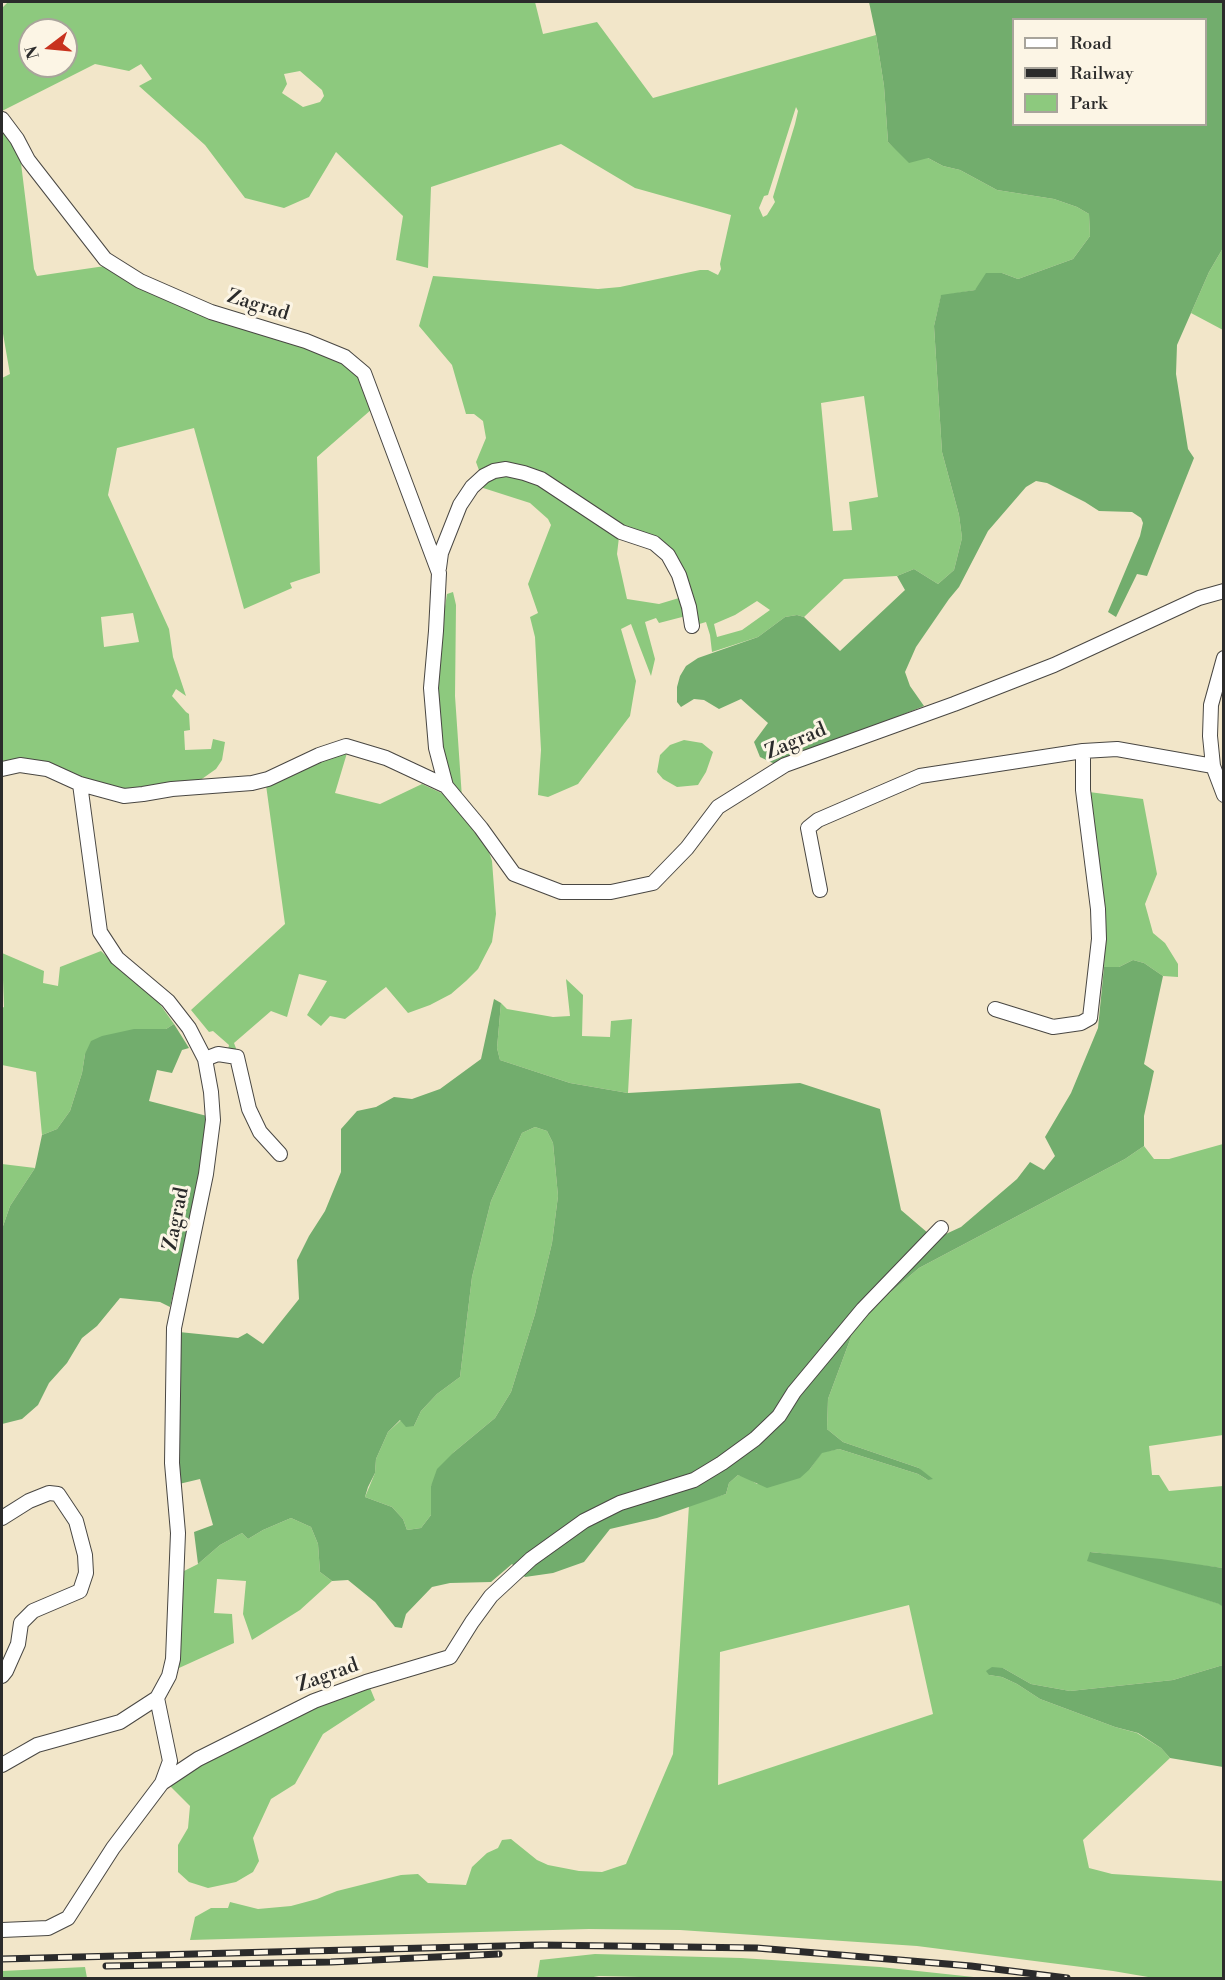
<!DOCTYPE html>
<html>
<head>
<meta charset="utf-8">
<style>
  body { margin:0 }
  #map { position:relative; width:1225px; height:1980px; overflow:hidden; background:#f2e6c9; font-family:"Libre Bodoni",serif }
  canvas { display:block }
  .frame { position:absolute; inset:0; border:3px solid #2b2b2b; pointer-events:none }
  .legend { position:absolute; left:1012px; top:18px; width:195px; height:108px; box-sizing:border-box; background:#fcf5e5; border:2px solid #a8a49b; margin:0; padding:8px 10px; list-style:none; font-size:18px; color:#2b2b2b }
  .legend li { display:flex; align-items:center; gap:12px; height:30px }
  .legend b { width:30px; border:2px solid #a8a49b }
  .north { position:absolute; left:18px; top:18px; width:60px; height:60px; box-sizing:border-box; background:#fcf5e5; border:2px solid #a8a49b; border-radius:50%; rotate:254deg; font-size:16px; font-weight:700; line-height:24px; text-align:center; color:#2b2b2b }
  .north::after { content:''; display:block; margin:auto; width:21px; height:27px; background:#c8321e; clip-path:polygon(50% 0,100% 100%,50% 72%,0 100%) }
</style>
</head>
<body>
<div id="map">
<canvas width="1225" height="1980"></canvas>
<div class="frame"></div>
<ul class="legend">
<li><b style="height:8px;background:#fff"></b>Road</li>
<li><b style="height:8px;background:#2b2b2b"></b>Railway</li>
<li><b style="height:16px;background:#8dc97e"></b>Park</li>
</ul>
<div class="north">N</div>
</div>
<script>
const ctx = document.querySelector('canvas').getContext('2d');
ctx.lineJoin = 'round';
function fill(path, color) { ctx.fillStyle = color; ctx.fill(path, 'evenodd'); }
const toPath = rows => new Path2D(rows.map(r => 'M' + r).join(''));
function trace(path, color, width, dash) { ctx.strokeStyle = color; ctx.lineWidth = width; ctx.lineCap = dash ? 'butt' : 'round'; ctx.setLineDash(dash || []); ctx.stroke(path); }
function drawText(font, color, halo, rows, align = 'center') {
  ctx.font = font + ' "Libre Bodoni",serif'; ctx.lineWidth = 6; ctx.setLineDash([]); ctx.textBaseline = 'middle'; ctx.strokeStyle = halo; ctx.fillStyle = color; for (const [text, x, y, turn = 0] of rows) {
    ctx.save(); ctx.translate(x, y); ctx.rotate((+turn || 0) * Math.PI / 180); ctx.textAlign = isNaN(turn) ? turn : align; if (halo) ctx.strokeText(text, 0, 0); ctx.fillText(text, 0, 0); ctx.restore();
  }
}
const green = toPath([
  [8,2,535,2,543,34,597,22,653,98,876,35,884,86,888,142,898,151,928,158,943,166,960,170,997,190,1054,199,1077,207,1089,214,1090,236,1073,259,1018,279,1002,273,975,290,941,296,934,326,942,452,959,515,962,538,954,570,938,584,914,569,897,576,844,579,804,617,797,615,785,617,758,637,712,652,710,635,706,622,696,625,675,559,623,531,535,473,480,473,476,462,486,438,483,421,474,414,466,414,452,365,419,326,433,276,598,289,620,287,700,270,708,270,718,275,721,269,720,264,731,215,635,188,561,144,431,187,428,268,396,260,403,216,336,152,309,197,284,208,245,198,205,145,139,86,152,79,141,64,129,71,95,64,2,111,2,8],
  [30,30,66,30,66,66,30,66],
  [300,71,322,90,324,96,320,102,303,107,282,93,287,84,284,74],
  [796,107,798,111,795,124,773,197,775,202,767,215,763,217,759,208,764,196,768,195],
  [864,396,878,497,849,502,852,530,833,531,821,403],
  [757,601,770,610,742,630,717,637,714,624,735,615],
  [2,124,20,155,34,269,37,276,105,266,323,351,357,372,372,409,317,457,320,573,290,583,292,588,244,609,194,428,117,448,108,495,169,629,173,657,186,696,176,689,172,696,186,712,189,714,190,730,184,731,185,750,211,749,213,739,225,742,222,760,216,769,199,781,138,791,117,787,85,778,47,763,22,759,2,761,2,378,10,374,2,328],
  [133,613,139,642,104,647,101,617],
  [1223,248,1223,330,1191,313,1209,272],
  [508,473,541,483,619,537,617,554,627,599,659,604,679,598,686,616,659,623,656,618,645,622,655,659,651,676,631,624,621,629,636,681,630,716,578,784,548,797,538,795,541,750,539,712,535,637,530,617,538,613,528,584,551,525,548,519,530,503,477,486,481,482],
  [453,592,456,605,455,696,462,798,447,777,439,749,436,662,447,594],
  [684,740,702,743,713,752,706,772,698,785,677,787,663,779,657,772,660,755,670,745],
  [333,752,347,753,335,793,380,804,422,784,448,796,486,843,492,861,496,914,492,942,478,969,466,981,451,994,430,1005,408,1013,386,987,345,1019,330,1016,321,1026,307,1015,327,981,299,974,287,1017,271,1011,234,1043,237,1051,228,1050,229,1045,213,1031,209,1032,191,1010,285,924,266,785],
  [1089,792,1143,799,1157,874,1145,904,1153,933,1165,943,1178,964,1178,977,1163,976,1144,963,1133,960,1119,967,1104,967,1106,912],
  [101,951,128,977,157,1000,174,1024,166,1029,155,1029,85,1054,82,1073,70,1111,57,1129,42,1135,36,1072,2,1065,2,1008,4,1007,2,953,44,971,43,983,58,986,60,967],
  [566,979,583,995,582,1036,610,1037,611,1021,632,1019,628,1093,570,1083,500,1060,497,1048,501,1003,507,1009,553,1017,570,1016],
  [535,1127,547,1131,553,1143,558,1196,552,1243,535,1314,511,1392,495,1418,454,1452,431,1486,431,1515,421,1528,407,1530,403,1519,392,1507,365,1497,375,1473,376,1459,388,1432,401,1420,414,1426,421,1411,437,1394,460,1377,472,1277,491,1201,522,1133],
  [1223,1144,1223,1435,1149,1446,1152,1475,1159,1475,1169,1491,1223,1486,1223,1568,1091,1552,1088,1560,1220,1604,1223,1607,1223,1665,1173,1680,1070,1691,1031,1684,1003,1668,989,1675,1002,1677,1017,1684,1040,1699,1115,1727,1137,1733,1161,1748,1170,1758,1083,1840,1089,1868,1112,1874,1223,1881,1223,1978,1154,1978,1113,1971,917,1946,680,1930,589,1929,190,1940,195,1917,211,1908,228,1908,230,1902,258,1909,291,1906,317,1899,337,1891,401,1875,418,1874,428,1883,466,1885,472,1867,487,1853,498,1848,502,1840,511,1839,537,1860,548,1865,579,1871,602,1872,626,1864,673,1754,689,1505,726,1494,729,1483,738,1475,746,1477,757,1484,810,1469,822,1452,839,1449,918,1474,928,1480,919,1468,843,1442,827,1429,828,1399,857,1321,919,1268,1125,1159,1144,1146,1154,1159,1169,1159],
  [909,1605,933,1714,718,1785,720,1652],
  [2,1164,35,1168,10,1206,2,1229],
  [291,1518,311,1527,318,1544,320,1572,332,1581,300,1610,252,1640,243,1614,246,1581,217,1579,214,1613,232,1614,234,1643,179,1668,181,1594,184,1571,198,1564,220,1545,242,1533,248,1539,263,1530],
  [370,1688,375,1700,323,1734,295,1784,271,1799,253,1838,259,1861,253,1872,236,1882,208,1888,189,1882,178,1872,178,1845,188,1828,190,1806,169,1785,206,1757,312,1705],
  [595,1954,741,1958,880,1967,983,1978,681,1978,599,1976,588,1978,537,1978,540,1960],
  [85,1967,87,1978,2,1978,2,1971]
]);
const forest = toPath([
  [869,2,1223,2,1223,248,1209,272,1177,345,1176,374,1188,449,1194,458,1147,576,1137,574,1116,617,1108,612,1140,536,1143,523,1141,518,1132,512,1099,511,1085,502,1047,483,1036,481,1026,487,988,531,959,587,949,599,916,647,905,672,910,686,924,706,777,765,760,757,754,742,768,723,741,699,719,709,704,700,694,699,681,707,677,702,677,687,680,676,686,666,698,658,758,637,785,617,797,615,804,617,840,651,905,590,897,576,914,569,938,584,954,570,962,538,959,515,942,452,934,326,941,295,975,290,986,273,1002,273,1018,279,1073,259,1090,236,1089,214,1077,207,1054,199,997,190,960,170,943,166,928,158,909,163,888,142,884,86,876,35],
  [1014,20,1206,20,1206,124,1014,124],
  [1133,960,1144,963,1163,976,1144,1064,1154,1071,1144,1116,1144,1146,1125,1159,919,1268,857,1321,828,1399,827,1429,843,1442,919,1468,933,1479,928,1480,918,1474,839,1449,822,1453,810,1469,800,1478,767,1488,738,1475,729,1483,726,1494,657,1518,610,1529,584,1562,553,1573,525,1577,512,1564,491,1582,450,1583,432,1587,406,1614,402,1628,395,1627,375,1602,348,1580,332,1581,320,1572,318,1544,311,1527,291,1518,263,1530,248,1539,242,1533,220,1545,198,1564,194,1532,213,1525,200,1479,179,1484,177,1415,179,1332,238,1338,247,1333,263,1344,299,1299,297,1260,309,1236,325,1211,341,1172,341,1129,357,1111,376,1107,394,1097,412,1099,440,1089,481,1059,494,999,501,1003,497,1048,500,1060,570,1083,628,1093,800,1083,880,1109,901,1210,935,1239,961,1227,1017,1179,1030,1162,1044,1170,1055,1156,1045,1137,1071,1093,1098,1028,1104,967,1119,967],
  [535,1127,547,1131,553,1143,558,1196,552,1243,535,1314,511,1392,495,1418,454,1452,437,1469,431,1486,431,1515,421,1528,407,1530,403,1519,392,1507,365,1497,368,1487,375,1473,376,1459,388,1432,400,1420,406,1427,414,1426,421,1411,437,1394,460,1377,472,1277,491,1201,522,1133],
  [174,1024,189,1048,182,1050,172,1073,157,1070,149,1101,207,1116,202,1170,170,1307,160,1302,120,1298,97,1326,82,1338,67,1363,49,1383,38,1405,22,1419,2,1424,2,1229,10,1206,35,1168,42,1135,57,1129,70,1111,82,1073,85,1054,91,1041,102,1036,134,1029,166,1029],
  [1090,1552,1161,1559,1223,1568,1223,1607,1219,1604,1087,1561],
  [1223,1665,1223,1767,1170,1758,1161,1748,1138,1733,1115,1727,1040,1699,1017,1684,1002,1677,989,1675,986,1671,992,1667,1003,1668,1031,1684,1070,1691,1173,1680]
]);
const street = toPath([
  [2,119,17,139,28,160,105,259,140,281,211,312,306,341,345,357,364,373,439,573,436,631,431,688,436,748,446,786],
  [439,568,441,553,460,505,472,487,484,476,494,471,506,469,524,473,541,479,621,532,654,543,668,555,679,575,689,607,692,626],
  [1224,658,1211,705,1210,736,1213,766,1224,795],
  [2,769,20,765,47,769,80,784,124,796,143,794,172,789,252,783,268,779,319,755,346,746,386,758,446,786,481,828,514,874,561,892,611,892,653,883,687,848,718,807,785,765,954,704,1054,665,1199,598,1224,591],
  [820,890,808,828,818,820,920,776,1083,751,1117,749,1213,766],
  [995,1009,1053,1027,1081,1023,1090,1018,1099,939,1098,909,1083,790,1083,751],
  [205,1059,218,1054,237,1057,249,1109,260,1132,280,1154],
  [2,1676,6,1671,18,1644,21,1623,33,1611,80,1591,86,1573,85,1555,76,1521,58,1494,49,1493,29,1501,2,1518],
  [2,1765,37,1745,120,1722,157,1698],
  [162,1783,198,1759,314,1701,366,1682,450,1657,472,1622,491,1596,531,1559,584,1521,620,1503,694,1480,722,1463,755,1439,779,1416,794,1392,863,1309,941,1228],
  [2,1930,48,1928,68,1918,113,1848,162,1783,170,1761,157,1698,169,1676,173,1659,178,1533,172,1463,174,1328,206,1174,213,1120,211,1092,205,1059,189,1028,168,1001,117,958,100,932,80,784]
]);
const rail = toPath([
  [2,1959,541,1945,757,1948,971,1966,1067,1978],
  [106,1966,331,1962,499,1954]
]);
const streetNames = [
  ["Zagrad",258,306,17],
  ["Zagrad",796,742,-23],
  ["Zagrad",177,1219,-79],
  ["Zagrad",328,1676,-20]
];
fill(green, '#8dc97e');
fill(forest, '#72ad6d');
trace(street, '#494743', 16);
trace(street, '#fff', 14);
trace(rail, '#2b2b2b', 7);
trace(rail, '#fcf5e5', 4.5, [14]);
drawText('20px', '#2b2b2b', '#fcf5e5', streetNames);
</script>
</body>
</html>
